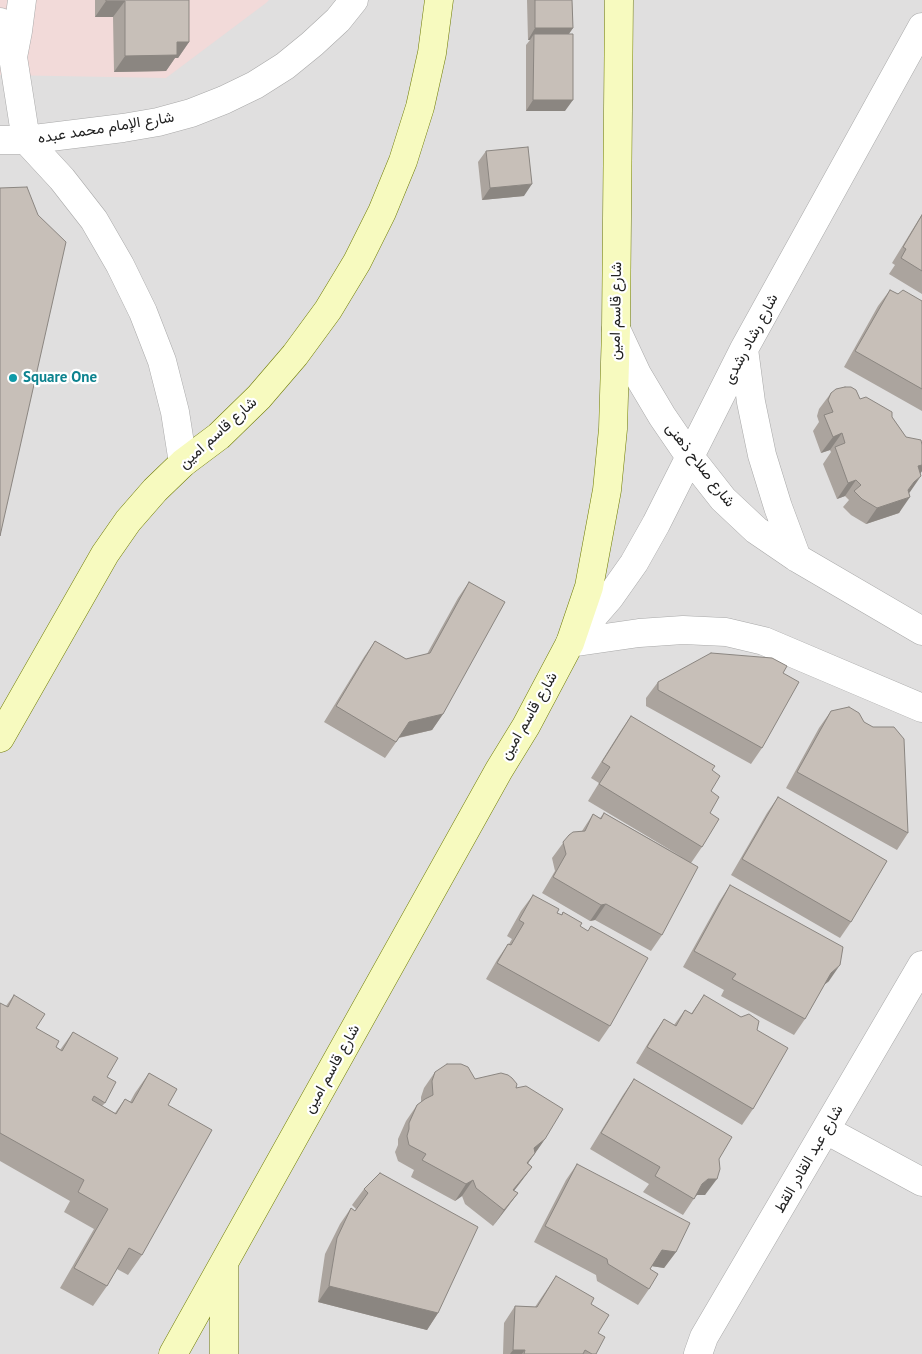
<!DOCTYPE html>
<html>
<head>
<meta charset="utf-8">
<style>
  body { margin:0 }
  canvas { display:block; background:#f2efe9 }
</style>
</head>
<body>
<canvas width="922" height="1354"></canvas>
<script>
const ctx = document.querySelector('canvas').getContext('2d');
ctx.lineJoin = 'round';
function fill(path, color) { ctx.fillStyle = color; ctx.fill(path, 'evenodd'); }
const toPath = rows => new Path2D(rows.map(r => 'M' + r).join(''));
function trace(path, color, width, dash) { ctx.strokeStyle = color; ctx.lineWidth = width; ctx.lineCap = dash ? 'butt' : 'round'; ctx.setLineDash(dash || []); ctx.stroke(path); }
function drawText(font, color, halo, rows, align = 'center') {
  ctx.font = font + ' "PT Sans",Vazirmatn,sans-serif'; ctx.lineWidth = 4.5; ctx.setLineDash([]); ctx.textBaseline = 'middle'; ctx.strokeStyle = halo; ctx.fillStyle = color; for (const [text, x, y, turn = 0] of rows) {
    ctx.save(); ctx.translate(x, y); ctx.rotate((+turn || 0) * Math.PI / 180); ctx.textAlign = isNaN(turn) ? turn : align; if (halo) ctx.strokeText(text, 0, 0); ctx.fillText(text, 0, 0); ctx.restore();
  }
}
const residential = toPath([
  [0,0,922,0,922,1354,0,1354]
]);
const commercial = toPath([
  [0,0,269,0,266,3,166,78,0,75]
]);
const street = toPath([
  [0,22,13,57,26,140,62,179,94,220,120,265,143,312,162,361,175,412,183,463],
  [13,57,18,31,22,0],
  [0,140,26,140,123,128,158,122,191,113,224,100,255,85,285,66,312,44,338,20,354,0],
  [616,329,637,374,662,416,690,457,723,499,756,530,797,558,922,631],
  [744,349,751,402,762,455,778,507,797,558],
  [570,643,610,597,634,563,656,524,744,349,922,27],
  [570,643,639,633,683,630,726,632,764,641,922,708],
  [826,1130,922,1182],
  [698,1354,704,1337,922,965]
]);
const secondary = toPath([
  [0,738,105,554,128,521,155,490,183,463,219,436,259,397,295,355,328,310,357,262,382,212,403,161,420,107,432,53,439,0],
  [224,1266,224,1354],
  [173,1354,499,770,526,726,570,643,589,587,607,490,613,429,616,329,619,0]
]);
const wall = toPath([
  [95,0,189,0,189,42,178,58,175,58,166,71,114,72,113,17,95,17],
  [527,0,572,0,573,28,569,34,565,111,526,111,526,45,530,40,528,40],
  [486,151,524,196,482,200,478,162],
  [922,214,922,294,889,274,895,265,892,263],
  [890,290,898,294,922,301,922,411,844,367,878,306],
  [831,393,860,399,892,417,906,437,922,445,922,471,909,493,899,513,866,524,851,515,843,507,849,500,845,496,837,499,823,464,831,452,830,450,821,453,813,431,819,422,817,416,819,409],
  [469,582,443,714,432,730,399,738,385,758,324,722,364,657,375,641,406,659,427,654,458,598],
  [783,673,762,748,751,764,646,706,646,698,658,682],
  [831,711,908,833,897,850,786,788,819,728],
  [631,716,712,770,710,813,702,847,691,863,662,935,651,951,595,920,590,921,542,893,555,871,552,858,569,835,582,831,593,814,600,818,604,813,682,857,588,801,599,783,591,778,620,732],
  [778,797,851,922,840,938,731,875,767,813],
  [730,885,829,981,824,985,805,1019,794,1035,721,996,724,990,683,967,719,902],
  [533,895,557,913,561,915,563,912,580,926,610,1026,599,1042,486,979,497,960,508,944,509,944,512,939,507,936,521,911],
  [14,995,36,1028,56,1047,60,1050,73,1032,107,1077,105,1103,102,1106,115,1113,125,1099,130,1102,135,1093,149,1073,168,1105,142,1255,128,1275,117,1269,107,1286,93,1306,60,1288,94,1229,64,1212,70,1201,0,1161,0,1003,6,1006],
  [704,995,757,1030,753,1109,742,1125,636,1063,653,1035,664,1019,674,1025,685,1010,691,1014],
  [435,1072,475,1079,516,1088,545,1139,528,1163,532,1167,514,1191,518,1193,506,1209,493,1226,465,1204,462,1196,455,1201,411,1177,414,1170,398,1161,395,1152,398,1145,398,1139,406,1121,417,1105,421,1102,421,1097,424,1088],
  [634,1079,719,1159,705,1195,697,1195,695,1197,683,1215,643,1192,649,1184,590,1149,623,1095],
  [577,1164,676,1252,664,1268,652,1266,650,1269,649,1289,638,1305,597,1281,596,1275,534,1242,566,1180],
  [380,1173,438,1313,427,1330,318,1302,325,1254,340,1224,351,1208,355,1211,356,1209,352,1205,364,1189],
  [556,1276,591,1304,598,1333,596,1354,503,1354,504,1323,515,1306,535,1307]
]);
const shadedWall = toPath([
  [106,1,125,1,113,17,95,17],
  [535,28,573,28,565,39,534,34,530,40,528,40],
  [177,42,189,42,178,58,175,58,166,71,114,72,125,56],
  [533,100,573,100,565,111,526,111],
  [532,184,524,196,482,200,490,188],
  [842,433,830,450,821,453,833,437],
  [922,465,922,471,916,479,918,466],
  [921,476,910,492,903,498,914,482],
  [856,480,845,496,837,499,848,483],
  [910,497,899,513,866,524,877,508],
  [443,714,432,730,397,738,409,722],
  [606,904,595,920,590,921,601,905],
  [840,965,829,981,819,989,831,973],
  [545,1139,524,1169,534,1148],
  [532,1167,520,1183,502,1206,513,1190],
  [708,1179,717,1179,705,1195,697,1195,693,1198,702,1184],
  [473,1180,462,1196,455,1201,466,1184],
  [518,1193,506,1209,493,1226,504,1210],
  [662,1250,676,1252,664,1268,651,1266],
  [329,1286,438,1313,427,1330,318,1302],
  [513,1350,525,1350,522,1354,510,1354]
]);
const building = toPath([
  [106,0,189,0,189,42,177,42,177,55,125,56,125,1,106,1,106,0],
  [535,0,572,0,573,28,535,28,535,0],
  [534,34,573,34,573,100,533,100,534,34],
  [528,147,532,184,490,188,486,151,528,147],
  [27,187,38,215,66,242,0,536,0,188,27,187],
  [922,215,922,271,901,258,906,249,903,247,922,215],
  [890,290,898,294,903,290,922,301,922,389,855,351,890,290],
  [845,387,851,387,856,390,860,399,866,397,892,412,892,417,906,437,921,440,922,445,922,465,918,466,921,476,914,482,908,490,910,497,877,508,862,499,854,491,861,485,856,480,848,483,835,447,845,443,842,433,833,437,824,415,833,412,828,400,831,393,836,389,845,387],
  [469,582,505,602,443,714,409,722,396,742,336,706,375,641,406,659,430,653,469,582],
  [711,653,772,658,787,666,783,673,799,682,762,748,658,690,658,682,711,653],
  [849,707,859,713,864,722,873,727,894,727,904,739,908,833,797,772,831,711,849,707],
  [631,716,715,766,712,770,720,776,711,791,719,797,710,813,719,819,702,847,599,784,610,767,602,762,631,716],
  [778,797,887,861,851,922,742,859,778,797],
  [604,813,698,867,662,935,606,904,601,905,553,877,566,854,563,842,569,835,573,832,585,831,593,814,601,819,604,813],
  [730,885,843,947,840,965,831,973,805,1019,732,979,736,974,694,951,730,885],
  [533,895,559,909,557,913,562,915,563,912,582,923,580,926,588,931,591,926,648,958,610,1026,497,963,508,944,511,945,524,923,519,920,533,895],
  [14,995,45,1014,36,1028,59,1041,56,1047,62,1051,73,1032,118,1058,107,1077,116,1082,105,1103,94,1096,92,1100,116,1114,125,1099,132,1103,149,1073,177,1089,168,1105,212,1130,142,1255,129,1248,107,1286,74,1268,108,1209,78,1192,84,1180,0,1133,0,1003,8,1007,14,995],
  [704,995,741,1017,749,1014,759,1021,757,1030,788,1048,753,1109,647,1047,664,1019,676,1026,685,1010,692,1014,704,995],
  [447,1064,461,1064,468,1067,475,1079,501,1073,508,1075,512,1078,517,1084,516,1088,526,1086,563,1109,545,1139,534,1148,535,1153,527,1163,532,1167,513,1190,518,1193,504,1210,476,1188,473,1180,466,1184,422,1160,426,1154,409,1145,407,1136,409,1129,409,1123,417,1105,425,1099,433,1095,432,1081,435,1072,447,1064],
  [634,1079,732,1137,719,1159,720,1169,717,1179,708,1179,702,1184,694,1199,655,1176,660,1167,601,1133,634,1079],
  [577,1164,690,1223,676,1252,662,1250,650,1269,658,1274,649,1289,608,1264,607,1259,545,1226,577,1164],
  [380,1173,478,1227,438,1313,329,1286,337,1238,351,1208,355,1211,368,1193,364,1189,380,1173],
  [556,1276,594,1298,591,1304,609,1315,598,1333,605,1337,596,1354,592,1354,585,1350,583,1354,524,1354,525,1350,513,1350,515,1306,537,1307,556,1276]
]);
const markers = [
  [13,378,5,"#0f9aa8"]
];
const streetNames = [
  ["شارع الإمام محمد عبده",106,128,-9],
  ["شارع قاسم امين",616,311,-89],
  ["شارع رشاد رشدى",751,339,-62],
  ["شارع قاسم امين",218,433,-42],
  ["شارع صلاح ذهنى",700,465,52],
  ["شارع قاسم امين",529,716,-60],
  ["شارع قاسم امين",332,1069,-61],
  ["شارع عبد القادر القط",809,1159,-60]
];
const cultureNames = [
  ["Square One",23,378]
];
fill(residential, '#e0dfdf');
fill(commercial, '#f2dad9');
trace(street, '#a9a9a9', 29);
trace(secondary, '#707d05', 29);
trace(street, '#fff', 28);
trace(secondary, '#f7fabf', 28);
fill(wall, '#aba49e');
fill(shadedWall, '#8b8681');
fill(building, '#c7bfb8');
trace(building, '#8b8681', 1);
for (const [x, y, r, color] of markers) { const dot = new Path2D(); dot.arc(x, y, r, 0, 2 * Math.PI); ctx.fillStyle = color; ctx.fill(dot); trace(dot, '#fff', 2); }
drawText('15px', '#222', '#fff', streetNames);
drawText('bold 15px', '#0d838f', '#fff', cultureNames, 'left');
</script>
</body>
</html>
